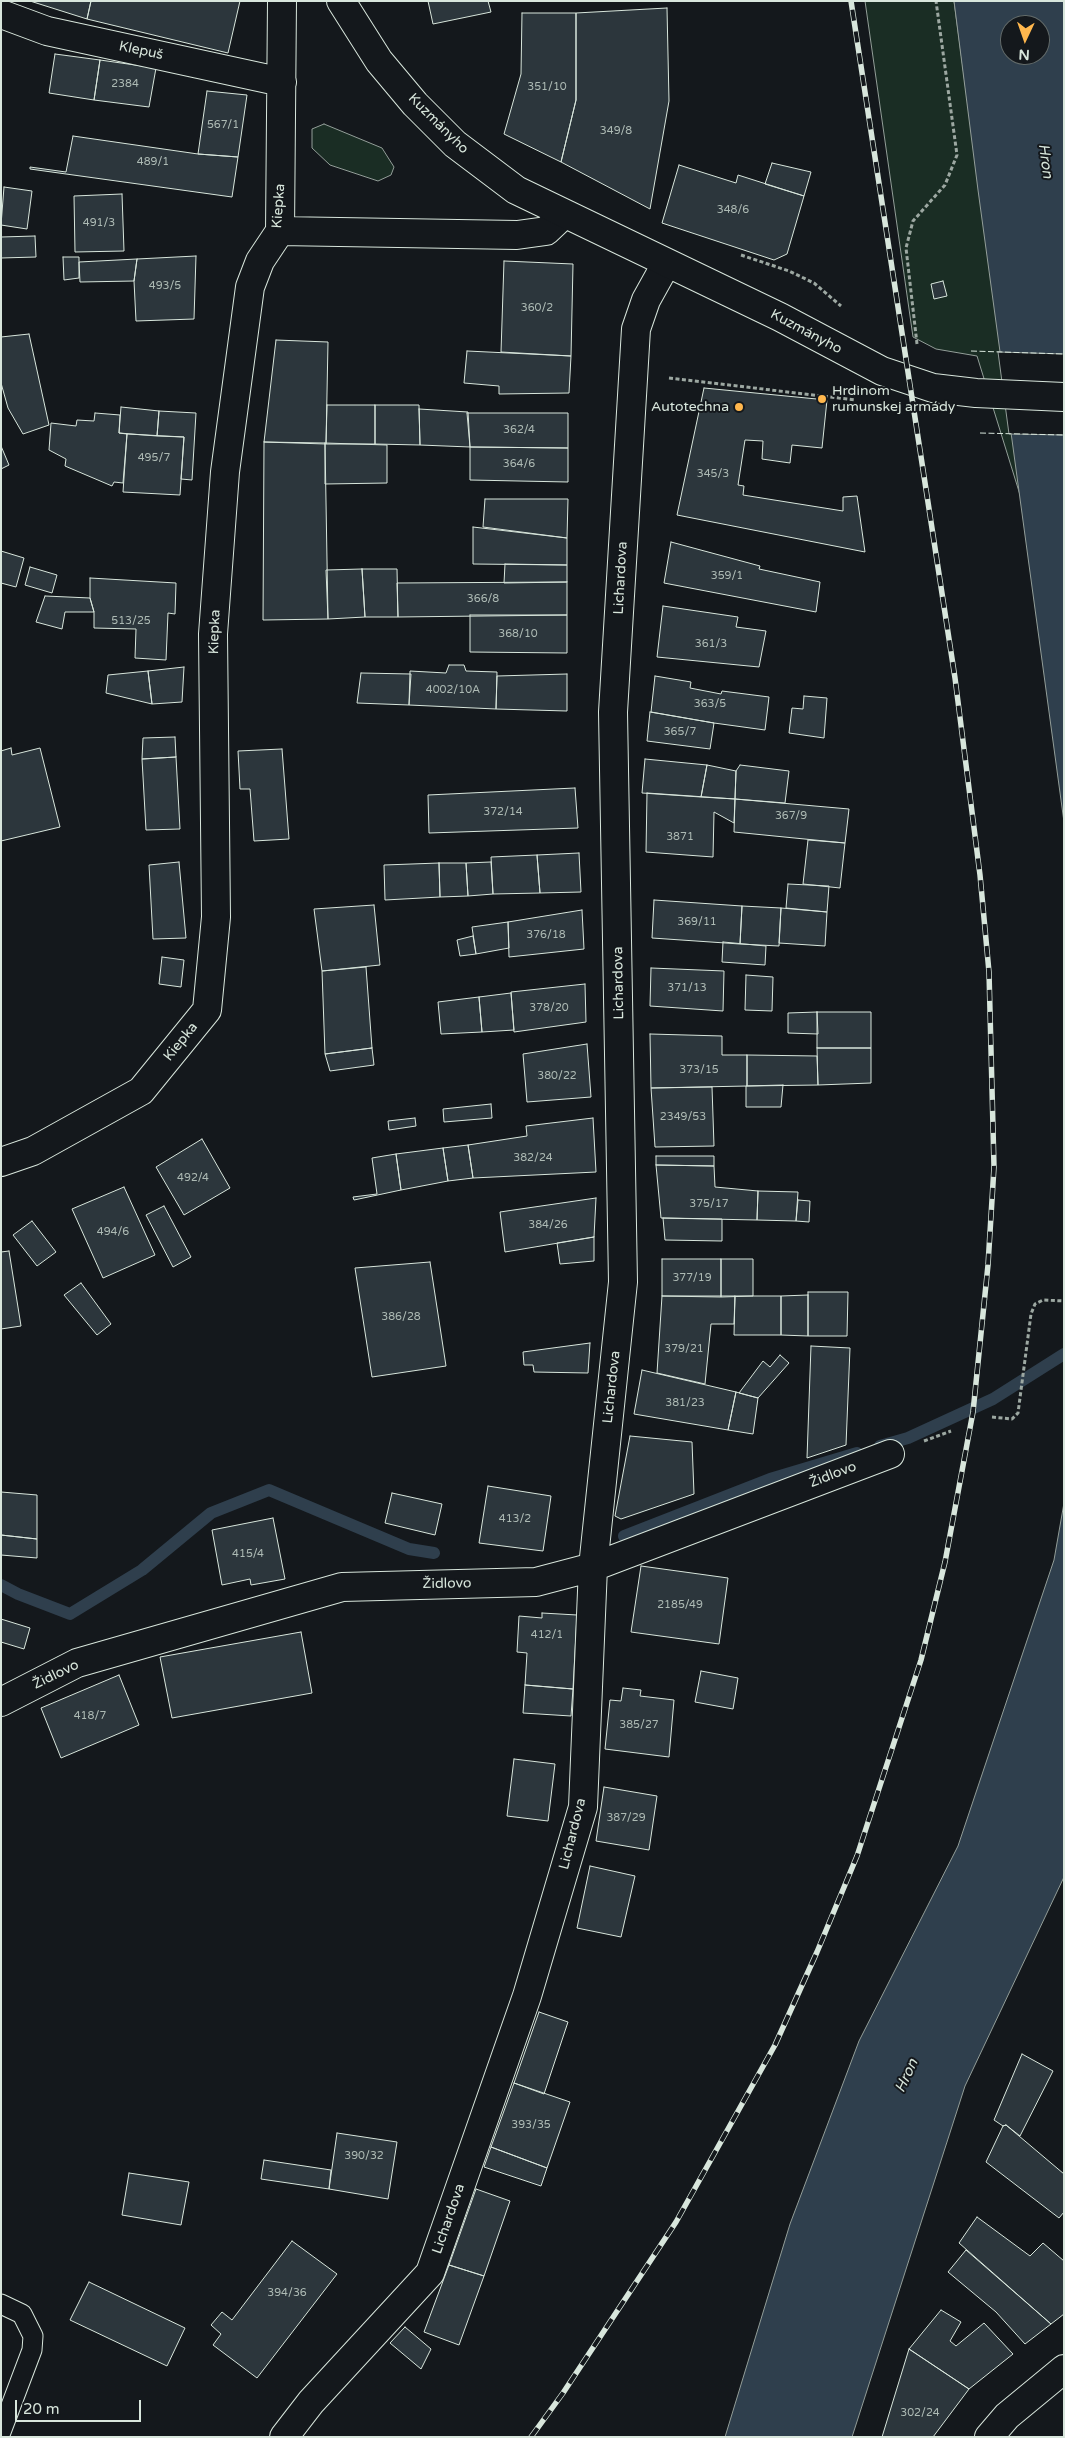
<!DOCTYPE html>
<html>
<head>
<meta charset="utf-8">
<style>
  body { margin:0 }
  #map { position:relative; width:1065px; height:2438px; overflow:hidden; background:#14181c; font-family:"Varela Round",sans-serif }
  canvas { display:block }
  .frame { position:absolute; inset:0; border:2px solid #d8e6dc; pointer-events:none }
  .north { position:absolute; left:1000px; top:15px; width:50px; height:50px; box-sizing:border-box; background:#14181c; border:1px solid #626a69; border-radius:50%; rotate:183deg; font-size:14px; font-weight:700; line-height:20px; text-align:center; color:#d8e6dc }
  .north::after { content:''; display:block; margin:auto; width:18px; height:22px; background:#ffb74d; clip-path:polygon(50% 0,100% 100%,50% 72%,0 100%) }
  .scale { position:absolute; left:15px; top:2400px; width:126px; height:22px; box-sizing:border-box; border:2px solid #d8e6dc; border-top:0; padding-left:6px; font-size:15px; line-height:18px; white-space:nowrap; color:#d8e6dc; -webkit-text-stroke:4px #14181c; paint-order:stroke }
</style>
</head>
<body>
<div id="map">
<canvas width="1065" height="2438"></canvas>
<div class="frame"></div>
<div class="north">N</div>
<div class="scale">20 m</div>
</div>
<script>
const ctx = document.querySelector('canvas').getContext('2d');
ctx.lineJoin = 'round';
function fill(path, color) { ctx.fillStyle = color; ctx.fill(path, 'evenodd'); }
const toPath = rows => new Path2D(rows.map(r => 'M' + r).join(''));
function trace(path, color, width, dash) { ctx.strokeStyle = color; ctx.lineWidth = width; ctx.lineCap = dash ? 'butt' : 'round'; ctx.setLineDash(dash || []); ctx.stroke(path); }
function drawText(font, color, halo, rows, align = 'center') {
  ctx.font = font + ' "Varela Round",sans-serif'; ctx.lineWidth = 4; ctx.setLineDash([]); ctx.textBaseline = 'middle'; ctx.strokeStyle = halo; ctx.fillStyle = color; for (const [text, x, y, turn = 0] of rows) {
    ctx.save(); ctx.translate(x, y); ctx.rotate((+turn || 0) * Math.PI / 180); ctx.textAlign = isNaN(turn) ? turn : align; if (halo) ctx.strokeText(text, 0, 0); ctx.fillText(text, 0, 0); ctx.restore();
  }
}
const green = toPath([
  [865,1,954,1,1021,498,977,356,936,349,913,337,865,1],
  [324,124,382,148,394,167,391,175,378,181,330,165,312,148,312,129,324,124]
]);
const water = toPath([
  [954,1,1064,1,1064,822,978,190,954,1],
  [1010,25,1040,25,1040,55,1010,55,1010,25],
  [1064,1503,1064,1877,965,2086,852,2437,725,2437,790,2224,859,2041,958,1846,1054,1560,1064,1503]
]);
const pier = toPath([
  [998,352,1064,354,1064,435,1009,434,998,352]
]);
const stream = toPath([
  [880,1446,908,1438,993,1399,1064,1354],
  [624,1536,770,1479,857,1453],
  [1,1585,18,1594,70,1614,142,1570,211,1513,269,1490,409,1549,434,1553]
]);
const building = toPath([
  [30,1,91,1,87,19,30,1],
  [91,1,240,1,228,53,87,19,91,1],
  [428,1,488,1,491,12,433,24,428,1],
  [667,8,669,101,650,209,561,162,576,100,576,13,667,8],
  [522,13,576,13,576,100,561,162,504,134,521,74,522,13],
  [55,54,100,60,94,100,49,93,55,54],
  [100,60,156,68,149,107,94,100,100,60],
  [207,91,247,95,238,157,198,154,207,91],
  [73,136,198,154,238,157,232,197,30,169,30,167,66,172,73,136],
  [772,163,811,172,804,196,765,184,772,163],
  [679,165,736,183,738,175,804,196,787,254,774,260,662,223,679,165],
  [4,187,32,191,27,229,1,225,4,187],
  [122,194,124,251,75,252,74,196,122,194],
  [35,236,36,257,1,258,1,237,35,236],
  [196,256,194,319,136,321,134,281,137,259,196,256],
  [63,257,79,257,79,278,64,280,63,257],
  [137,259,134,281,80,282,79,262,137,259],
  [504,261,573,264,571,356,501,352,504,261],
  [943,281,947,296,934,299,931,284,943,281],
  [29,334,49,425,23,434,8,408,1,383,1,337,29,334],
  [276,340,328,342,326,444,264,442,276,340],
  [467,351,571,356,569,393,499,394,499,386,464,383,467,351],
  [704,388,827,400,822,448,792,445,790,463,762,459,763,441,745,440,738,485,744,486,743,495,843,511,843,497,857,496,865,552,677,515,704,388],
  [327,405,375,405,375,444,326,444,327,405],
  [375,405,419,405,420,445,375,444,375,405],
  [121,407,159,411,157,436,119,433,121,407],
  [419,409,468,412,470,447,420,445,419,409],
  [159,411,196,413,192,480,181,479,184,437,157,436,159,411],
  [95,413,120,415,119,433,127,434,123,483,114,482,112,486,65,466,66,459,49,450,51,423,76,426,77,420,94,421,95,413],
  [467,413,568,413,568,448,470,447,467,413],
  [127,434,184,437,180,495,123,492,127,434],
  [264,442,325,443,328,619,263,620,264,442],
  [325,443,387,445,387,483,325,484,325,443],
  [1,446,9,465,1,469,1,446],
  [470,447,568,448,568,482,470,480,470,447],
  [485,499,568,499,567,538,483,527,485,499],
  [473,527,567,538,567,565,473,564,473,527],
  [671,542,760,566,759,569,820,582,816,612,664,583,671,542],
  [1,551,24,558,16,587,1,583,1,551],
  [505,564,567,565,567,582,504,583,505,564],
  [30,567,57,575,52,593,25,585,30,567],
  [362,569,365,617,328,619,326,570,362,569],
  [362,569,397,569,398,617,365,617,362,569],
  [90,578,176,583,175,614,168,613,166,660,135,658,136,629,94,628,94,612,90,598,90,578],
  [567,582,567,615,398,617,397,583,567,582],
  [45,596,90,598,94,612,65,612,62,629,36,622,45,596],
  [663,606,738,617,736,627,766,631,759,667,657,657,663,606],
  [470,615,567,615,567,653,470,652,470,615],
  [449,665,464,665,466,671,497,672,496,709,409,705,410,671,446,673,449,665],
  [184,667,182,702,152,704,148,671,184,667],
  [148,671,152,704,106,693,108,675,148,671],
  [361,673,411,674,409,705,357,703,361,673],
  [567,674,567,711,496,709,497,676,567,674],
  [655,676,691,682,690,688,721,694,722,691,769,697,765,730,714,723,651,712,655,676],
  [804,696,827,698,824,738,789,733,792,708,803,709,804,696],
  [650,712,714,723,710,749,647,741,650,712],
  [175,737,176,757,142,759,143,738,175,737],
  [11,748,12,755,40,748,60,827,1,841,1,751,11,748],
  [282,749,289,839,254,841,250,789,240,789,238,751,282,749],
  [176,757,180,829,146,830,142,759,176,757],
  [645,759,707,765,701,797,642,793,645,759],
  [707,765,736,771,735,799,701,797,707,765],
  [740,765,789,771,785,803,735,799,736,771,740,765],
  [575,788,578,828,429,833,428,795,575,788],
  [647,793,735,799,734,823,714,812,713,857,646,852,647,793],
  [735,799,849,809,845,843,734,832,735,799],
  [808,840,845,843,840,888,803,884,808,840],
  [579,853,581,892,540,893,537,855,579,853],
  [537,855,540,893,493,894,491,857,537,855],
  [179,862,186,938,153,939,149,865,179,862],
  [491,862,493,894,468,896,466,863,491,862],
  [439,863,466,863,468,896,440,897,439,863],
  [439,863,440,897,385,900,384,865,439,863],
  [788,884,829,886,827,912,786,908,788,884],
  [654,900,742,906,740,944,652,938,654,900],
  [374,905,380,965,322,971,314,909,374,905],
  [742,906,781,908,779,946,740,944,742,906],
  [781,908,827,912,825,946,779,943,781,908],
  [582,910,584,949,509,957,508,922,582,910],
  [508,922,509,948,476,954,472,927,508,922],
  [473,936,476,954,460,956,457,940,473,936],
  [723,942,766,946,765,965,722,962,723,942],
  [162,957,184,960,181,987,159,984,162,957],
  [366,967,372,1048,325,1054,322,971,366,967],
  [651,968,724,971,723,1011,650,1006,651,968],
  [746,975,773,977,772,1011,745,1010,746,975],
  [585,984,586,1022,514,1032,511,992,585,984],
  [511,993,514,1030,482,1032,479,997,511,993],
  [479,997,482,1032,441,1034,438,1002,479,997],
  [817,1012,818,1034,788,1033,788,1013,817,1012],
  [817,1012,871,1012,871,1048,817,1048,817,1012],
  [650,1034,722,1036,722,1055,747,1055,747,1086,651,1088,650,1034],
  [587,1044,591,1097,527,1102,523,1054,587,1044],
  [372,1048,374,1065,330,1071,325,1054,372,1048],
  [817,1048,871,1048,871,1083,818,1085,817,1048],
  [747,1055,817,1056,818,1085,747,1086,747,1055],
  [783,1085,781,1107,746,1107,746,1086,783,1085],
  [712,1087,714,1146,655,1147,651,1088,712,1087],
  [491,1104,492,1118,444,1122,443,1109,491,1104],
  [415,1118,416,1126,389,1130,388,1121,415,1118],
  [593,1118,596,1172,473,1178,468,1145,527,1136,526,1126,593,1118],
  [202,1139,230,1188,184,1215,156,1167,202,1139],
  [468,1145,473,1178,448,1181,443,1148,468,1145],
  [443,1148,448,1181,401,1190,396,1154,443,1148],
  [396,1154,401,1190,354,1200,353,1197,377,1194,372,1158,396,1154],
  [656,1156,714,1156,714,1166,656,1165,656,1156],
  [656,1165,714,1166,715,1187,758,1191,757,1220,661,1218,656,1165],
  [124,1187,155,1255,103,1278,72,1209,124,1187],
  [758,1191,798,1192,796,1221,757,1220,758,1191],
  [596,1198,594,1237,505,1252,500,1212,596,1198],
  [798,1200,810,1201,809,1222,796,1221,798,1200],
  [164,1206,191,1257,173,1267,146,1215,164,1206],
  [663,1218,722,1219,722,1241,665,1240,663,1218],
  [32,1221,56,1252,37,1266,13,1235,32,1221],
  [594,1237,594,1261,560,1264,557,1243,594,1237],
  [9,1251,21,1326,1,1329,1,1252,9,1251],
  [662,1259,721,1259,721,1297,662,1296,662,1259],
  [721,1259,753,1259,753,1296,721,1297,721,1259],
  [430,1262,446,1366,372,1377,355,1268,430,1262],
  [81,1283,111,1324,97,1335,64,1295,81,1283],
  [808,1292,848,1292,847,1336,808,1336,808,1292],
  [808,1295,808,1336,781,1335,781,1296,808,1295],
  [662,1296,735,1296,734,1324,711,1324,705,1384,657,1373,662,1296],
  [735,1296,781,1296,781,1335,734,1335,735,1296],
  [590,1343,588,1373,534,1372,533,1365,524,1365,523,1352,590,1343],
  [811,1346,850,1348,846,1445,807,1458,811,1346],
  [780,1355,789,1363,758,1398,739,1393,763,1361,770,1367,780,1355],
  [642,1370,736,1392,728,1430,634,1414,642,1370],
  [736,1392,758,1398,753,1434,728,1430,736,1392],
  [630,1436,692,1442,694,1494,621,1519,615,1516,630,1436],
  [488,1486,551,1496,543,1551,479,1543,488,1486],
  [1,1492,37,1495,37,1539,1,1535,1,1492],
  [392,1493,442,1504,435,1535,385,1523,392,1493],
  [273,1518,285,1579,251,1585,250,1579,222,1585,212,1530,273,1518],
  [1,1535,37,1539,37,1558,1,1555,1,1535],
  [641,1566,728,1578,719,1644,631,1632,641,1566],
  [542,1613,577,1615,573,1689,525,1685,527,1653,517,1652,519,1616,542,1618,542,1613],
  [1,1619,30,1628,24,1649,1,1642,1,1619],
  [301,1632,312,1693,172,1718,160,1657,301,1632],
  [701,1671,738,1678,733,1709,695,1702,701,1671],
  [119,1675,139,1725,61,1758,41,1708,119,1675],
  [525,1685,573,1689,571,1716,523,1713,525,1685],
  [623,1688,641,1690,640,1696,674,1700,669,1757,605,1749,610,1700,621,1701,623,1688],
  [514,1759,555,1764,548,1821,507,1816,514,1759],
  [604,1787,657,1796,649,1850,596,1841,604,1787],
  [590,1866,635,1876,621,1937,577,1928,590,1866],
  [539,2012,568,2022,544,2094,514,2083,539,2012],
  [1022,2054,1053,2071,1020,2136,1006,2125,1003,2126,994,2120,1022,2054],
  [514,2083,570,2102,547,2168,491,2147,514,2083],
  [1006,2125,1064,2174,1064,2212,1059,2218,986,2162,1003,2126,1006,2125],
  [337,2133,397,2142,388,2199,329,2189,337,2133],
  [491,2147,547,2168,541,2186,484,2167,491,2147],
  [264,2160,331,2170,329,2189,261,2179,264,2160],
  [129,2173,189,2182,181,2225,122,2215,129,2173],
  [476,2189,510,2201,484,2276,449,2265,476,2189],
  [977,2217,1030,2256,1043,2243,1064,2261,1064,2314,1051,2324,959,2243,977,2217],
  [292,2241,337,2274,257,2378,213,2345,221,2334,211,2325,222,2312,232,2320,292,2241],
  [966,2250,1051,2324,1025,2344,996,2312,948,2272,966,2250],
  [449,2265,484,2276,459,2345,424,2332,449,2265],
  [89,2282,185,2328,167,2366,70,2320,89,2282],
  [941,2310,961,2322,950,2341,956,2346,984,2323,1013,2354,969,2389,909,2349,941,2310],
  [405,2327,431,2349,421,2369,390,2343,405,2327],
  [909,2349,969,2389,933,2437,882,2437,909,2349]
]);
const path = toPath([
  [741,255,789,271,814,283,841,306],
  [917,344,906,248,913,221,945,185,957,155,936,1],
  [669,378,856,400],
  [992,1417,1012,1419,1018,1413,1031,1314,1035,1304,1043,1300,1064,1301],
  [924,1441,951,1431]
]);
const service = toPath([
  [1,2304,22,2314,33,2336,32,2350,1,2432]
]);
const minor = toPath([
  [1,14,47,31,282,82],
  [280,231,517,235,546,231,564,214],
  [1,1162,33,1151,141,1091,207,1010,216,917,213,634,225,472,250,287,260,261,280,231,282,1],
  [1,1702,77,1663,342,1587,536,1582,593,1567,890,1454],
  [284,2437,311,2402,430,2273,527,1996,583,1807,593,1567,623,1282,613,712,636,329,646,300,666,264]
]);
const primary = toPath([
  [341,1,379,61,415,104,455,144,516,190,780,317,882,371,933,388,976,393,1064,397],
  [989,2437,1007,2416,1064,2369]
]);
const rail = toPath([
  [531,2437,563,2393,676,2222,775,2045,817,1952,857,1856,921,1660,945,1562,973,1412,988,1265,994,1167,989,972,980,875,955,678,851,1]
]);
const fence = toPath([
  [971,351,1064,354],
  [980,433,1064,435]
]);
const markers = [
  [822,399,5,"#ffb74d"],
  [739,407,5,"#ffb74d"]
];
const numberNames = [
  ["2384",125,84],
  ["351/10",547,87],
  ["567/1",223,125],
  ["349/8",616,131],
  ["489/1",153,162],
  ["348/6",733,210],
  ["491/3",99,223],
  ["493/5",165,286],
  ["360/2",537,308],
  ["362/4",519,430],
  ["495/7",154,458],
  ["364/6",519,464],
  ["345/3",713,474],
  ["359/1",727,576],
  ["366/8",483,599],
  ["513/25",131,621],
  ["368/10",518,634],
  ["361/3",711,644],
  ["4002/10A",453,690],
  ["363/5",710,704],
  ["365/7",680,732],
  ["372/14",503,812],
  ["367/9",791,816],
  ["3871",680,837],
  ["369/11",697,922],
  ["376/18",546,935],
  ["371/13",687,988],
  ["378/20",549,1008],
  ["373/15",699,1070],
  ["380/22",557,1076],
  ["2349/53",683,1117],
  ["382/24",533,1158],
  ["492/4",193,1178],
  ["375/17",709,1204],
  ["384/26",548,1225],
  ["494/6",113,1232],
  ["377/19",692,1278],
  ["386/28",401,1317],
  ["379/21",684,1349],
  ["381/23",685,1403],
  ["413/2",515,1519],
  ["415/4",248,1554],
  ["2185/49",680,1605],
  ["412/1",547,1635],
  ["418/7",90,1716],
  ["385/27",639,1725],
  ["387/29",626,1818],
  ["393/35",531,2125],
  ["390/32",364,2156],
  ["394/36",287,2293],
  ["302/24",920,2413]
];
const streetNames = [
  ["Klepuš",141,51,12],
  ["Kuzmányho",438,124,45],
  ["Kiepka",279,206,-86],
  ["Kuzmányho",806,332,28],
  ["Lichardova",621,578,-87],
  ["Kiepka",215,632,-88],
  ["Lichardova",619,983,-91],
  ["Kiepka",181,1042,-51],
  ["Lichardova",612,1387,-84],
  ["Židlovo",833,1475,-21],
  ["Židlovo",447,1584,-1],
  ["Židlovo",56,1675,-26],
  ["Lichardova",573,1834,-76],
  ["Lichardova",449,2219,-71]
];
const poiNames = [
  ["Hrdinom",832,391],
  ["rumunskej armády",832,407],
  ["Autotechna",729,407,"right"]
];
const waterNames = [
  ["Hron",1045,161,82],
  ["Hron",907,2076,-65]
];
fill(green, '#1a2d24');
trace(green, '#939e99', 1);
fill(water, '#2f3f4d');
trace(water, '#939e99', 1);
fill(pier, '#14181c');
trace(pier, '#939e99', 1);
trace(stream, '#2f3f4d', 12);
fill(building, '#2c363c');
trace(building, '#d8e6dc', 1);
trace(service, '#d8e6dc', 21);
trace(minor, '#d8e6dc', 30);
trace(primary, '#d8e6dc', 30);
trace(path, '#9da8a2', 3, [4, 2.5]);
trace(service, '#14181c', 19);
trace(minor, '#14181c', 28);
trace(primary, '#14181c', 28);
trace(rail, '#d8e6dc', 5.5);
trace(rail, '#14181c', 4, [11]);
trace(fence, '#d8e6dc', 1, [6, 2.5]);
for (const [x, y, r, color] of markers) { const dot = new Path2D(); dot.arc(x, y, r, 0, 2 * Math.PI); ctx.fillStyle = color; ctx.fill(dot); trace(dot, '#14181c', 2); }
drawText('11px', '#adbab4', null, numberNames);
drawText('14px', '#d8e6dc', '#14181c', streetNames);
drawText('14px', '#d8e6dc', '#14181c', poiNames, 'left');
drawText('italic 15px', '#d8e6dc', '#14181c', waterNames);
</script>
</body>
</html>
